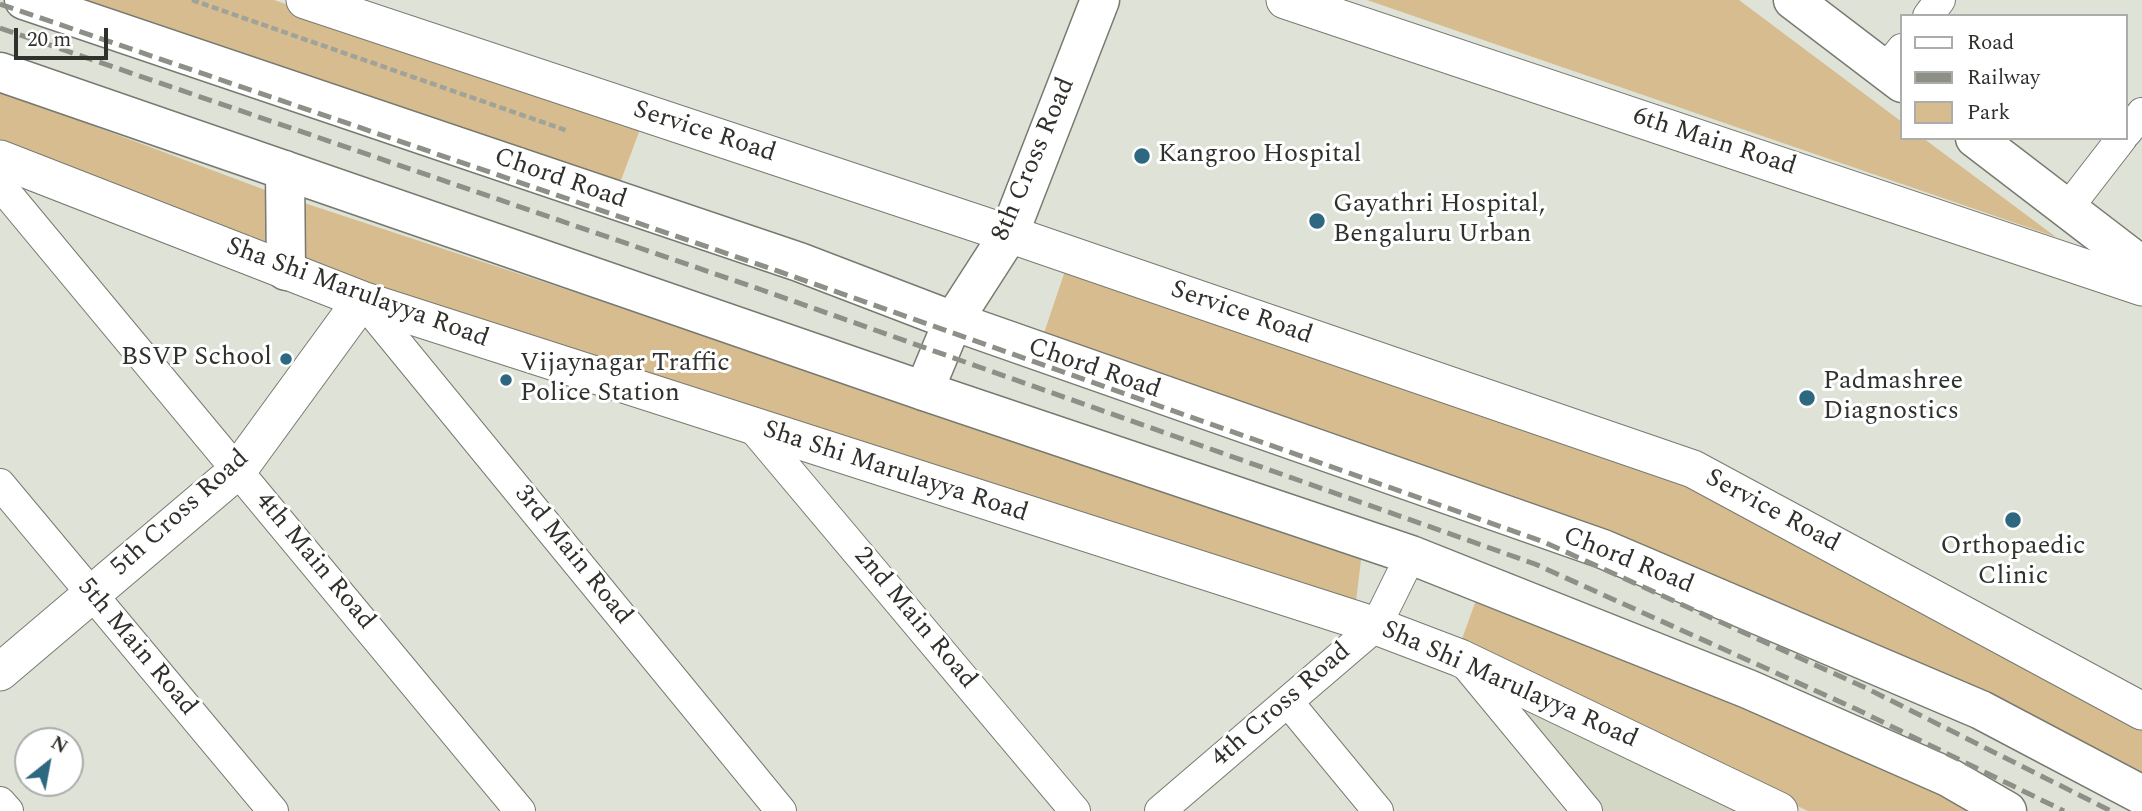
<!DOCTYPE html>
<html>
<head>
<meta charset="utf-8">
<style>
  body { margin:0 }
  #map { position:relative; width:2142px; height:811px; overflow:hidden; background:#dfe3d7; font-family:Spectral,serif }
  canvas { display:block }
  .legend { position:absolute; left:1900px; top:14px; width:228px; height:126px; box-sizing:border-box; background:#fff; border:2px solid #acadab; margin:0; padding:9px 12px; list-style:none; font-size:21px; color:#2f312c }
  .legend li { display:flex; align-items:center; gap:14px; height:35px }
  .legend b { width:35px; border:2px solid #acadab }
  .north { position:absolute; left:14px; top:727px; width:70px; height:70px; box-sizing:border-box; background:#fff; border:2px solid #acadab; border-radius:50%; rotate:31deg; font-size:19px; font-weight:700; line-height:28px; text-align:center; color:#2f312c }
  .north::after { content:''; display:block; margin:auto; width:24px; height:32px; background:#2d6780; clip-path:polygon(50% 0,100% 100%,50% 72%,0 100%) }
  .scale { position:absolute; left:14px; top:28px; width:94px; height:32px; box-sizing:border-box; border:4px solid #2f312c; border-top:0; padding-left:9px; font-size:21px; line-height:24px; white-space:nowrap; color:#2f312c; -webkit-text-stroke:5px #fff; paint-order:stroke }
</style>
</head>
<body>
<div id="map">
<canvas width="2142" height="811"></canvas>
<ul class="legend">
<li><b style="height:9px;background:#fff"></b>Road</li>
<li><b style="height:9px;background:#8d9087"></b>Railway</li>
<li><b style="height:19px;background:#d7bc8f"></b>Park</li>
</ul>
<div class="north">N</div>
<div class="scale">20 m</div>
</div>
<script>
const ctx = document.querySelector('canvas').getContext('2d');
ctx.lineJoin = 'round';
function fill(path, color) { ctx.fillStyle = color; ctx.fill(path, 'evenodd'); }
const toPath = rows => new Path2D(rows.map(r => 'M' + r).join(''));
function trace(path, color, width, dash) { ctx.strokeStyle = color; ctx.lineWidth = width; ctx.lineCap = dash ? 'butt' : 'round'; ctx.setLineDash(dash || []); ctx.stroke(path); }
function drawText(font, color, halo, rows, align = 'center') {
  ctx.font = font + ' Spectral,serif'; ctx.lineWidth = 6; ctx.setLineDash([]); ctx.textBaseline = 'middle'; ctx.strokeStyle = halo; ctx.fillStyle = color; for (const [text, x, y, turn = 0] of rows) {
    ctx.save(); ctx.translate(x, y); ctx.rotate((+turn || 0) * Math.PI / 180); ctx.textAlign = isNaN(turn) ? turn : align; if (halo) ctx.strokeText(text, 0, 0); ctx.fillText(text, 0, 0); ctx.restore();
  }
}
const built = toPath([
  [1483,677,1751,811,1595,811]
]);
const green = toPath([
  [80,0,274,0,642,124,620,183],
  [1367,0,1739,0,1902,122,1902,138,1923,138,2056,237],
  [0,91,268,191,1362,552,1356,601,0,166],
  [1067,265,1689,478,2142,722,2142,778,1043,336],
  [1479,592,1990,811,1808,811,1459,647]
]);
const path = toPath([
  [192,0,568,131]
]);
const minor = toPath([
  [1928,16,1940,0],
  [1885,70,1902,49],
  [2126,133,2142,113],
  [0,185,520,811],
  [2067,209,2122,138],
  [362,300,781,811],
  [752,427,1075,811],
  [0,484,273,811],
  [1463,661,1587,811],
  [1288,702,1378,811],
  [0,802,8,811],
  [1160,811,1376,626,1411,555]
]);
const tertiary = toPath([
  [305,0,1009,234,1693,469,2142,711],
  [1285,0,2142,287],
  [0,159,362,300,1376,626,1460,658,1779,811],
  [0,672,238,470,362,300]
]);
const secondary = toPath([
  [1793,0,1902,83],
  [1975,138,2142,266],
  [924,391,953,321,1009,234,1100,0]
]);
const primary = toPath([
  [24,0,799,262,953,321,1603,549,1981,710,2142,795],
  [0,72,924,391,1411,555,1748,689,1948,777,2007,811],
  [285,170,286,271]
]);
const rail = toPath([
  [0,4,769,268,1544,542,1866,688,2111,811],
  [0,28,762,290,1535,564,1856,709,2064,811]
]);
const markers = [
  [1142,156,9,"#2d6780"],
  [1317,221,9,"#2d6780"],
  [286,359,7,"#2d6780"],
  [506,380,7,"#2d6780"],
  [1807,398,9,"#2d6780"],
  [2013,520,9,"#2d6780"]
];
const streetNames = [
  ["Service Road",704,133,18],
  ["6th Main Road",1714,143,18],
  ["8th Cross Road",1035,160,-67],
  ["Chord Road",560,180,19],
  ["Sha Shi Marulayya Road",357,294,20],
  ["Service Road",1241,314,19],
  ["Chord Road",1094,370,19],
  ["Sha Shi Marulayya Road",895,473,18],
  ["Service Road",1772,512,28],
  ["5th Cross Road",181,514,-42],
  ["3rd Main Road",572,556,51],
  ["4th Main Road",314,562,50],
  ["Chord Road",1628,562,22],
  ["2nd Main Road",914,619,50],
  ["5th Main Road",136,648,50],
  ["Sha Shi Marulayya Road",1509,686,24],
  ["4th Cross Road",1282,706,-41]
];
const poiNames = [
  ["Kangroo Hospital",1158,156],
  ["Gayathri Hospital,",1333,206],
  ["Bengaluru Urban",1333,236],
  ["BSVP School",272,359,"right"],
  ["Vijaynagar Traffic",520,365],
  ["Police Station",520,395],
  ["Padmashree",1823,383],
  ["Diagnostics",1823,413],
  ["Orthopaedic",2013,548,"center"],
  ["Clinic",2013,578,"center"]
];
fill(built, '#d2d8c5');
fill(green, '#d7bc8f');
trace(minor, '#777a70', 32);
trace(tertiary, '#777a70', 39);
trace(secondary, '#777a70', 41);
trace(primary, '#777a70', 41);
trace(path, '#9fa399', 4.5, [7, 3.5]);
trace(minor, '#fff', 30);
trace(tertiary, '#fff', 37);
trace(secondary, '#fff', 38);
trace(primary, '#fff', 38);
trace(rail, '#8d9087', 5, [14, 7]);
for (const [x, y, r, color] of markers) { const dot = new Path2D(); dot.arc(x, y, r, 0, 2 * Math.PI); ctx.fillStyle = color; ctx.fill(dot); trace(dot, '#fff', 2.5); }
drawText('26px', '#2f312c', '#fff', streetNames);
drawText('26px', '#2f312c', '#fff', poiNames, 'left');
</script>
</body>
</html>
